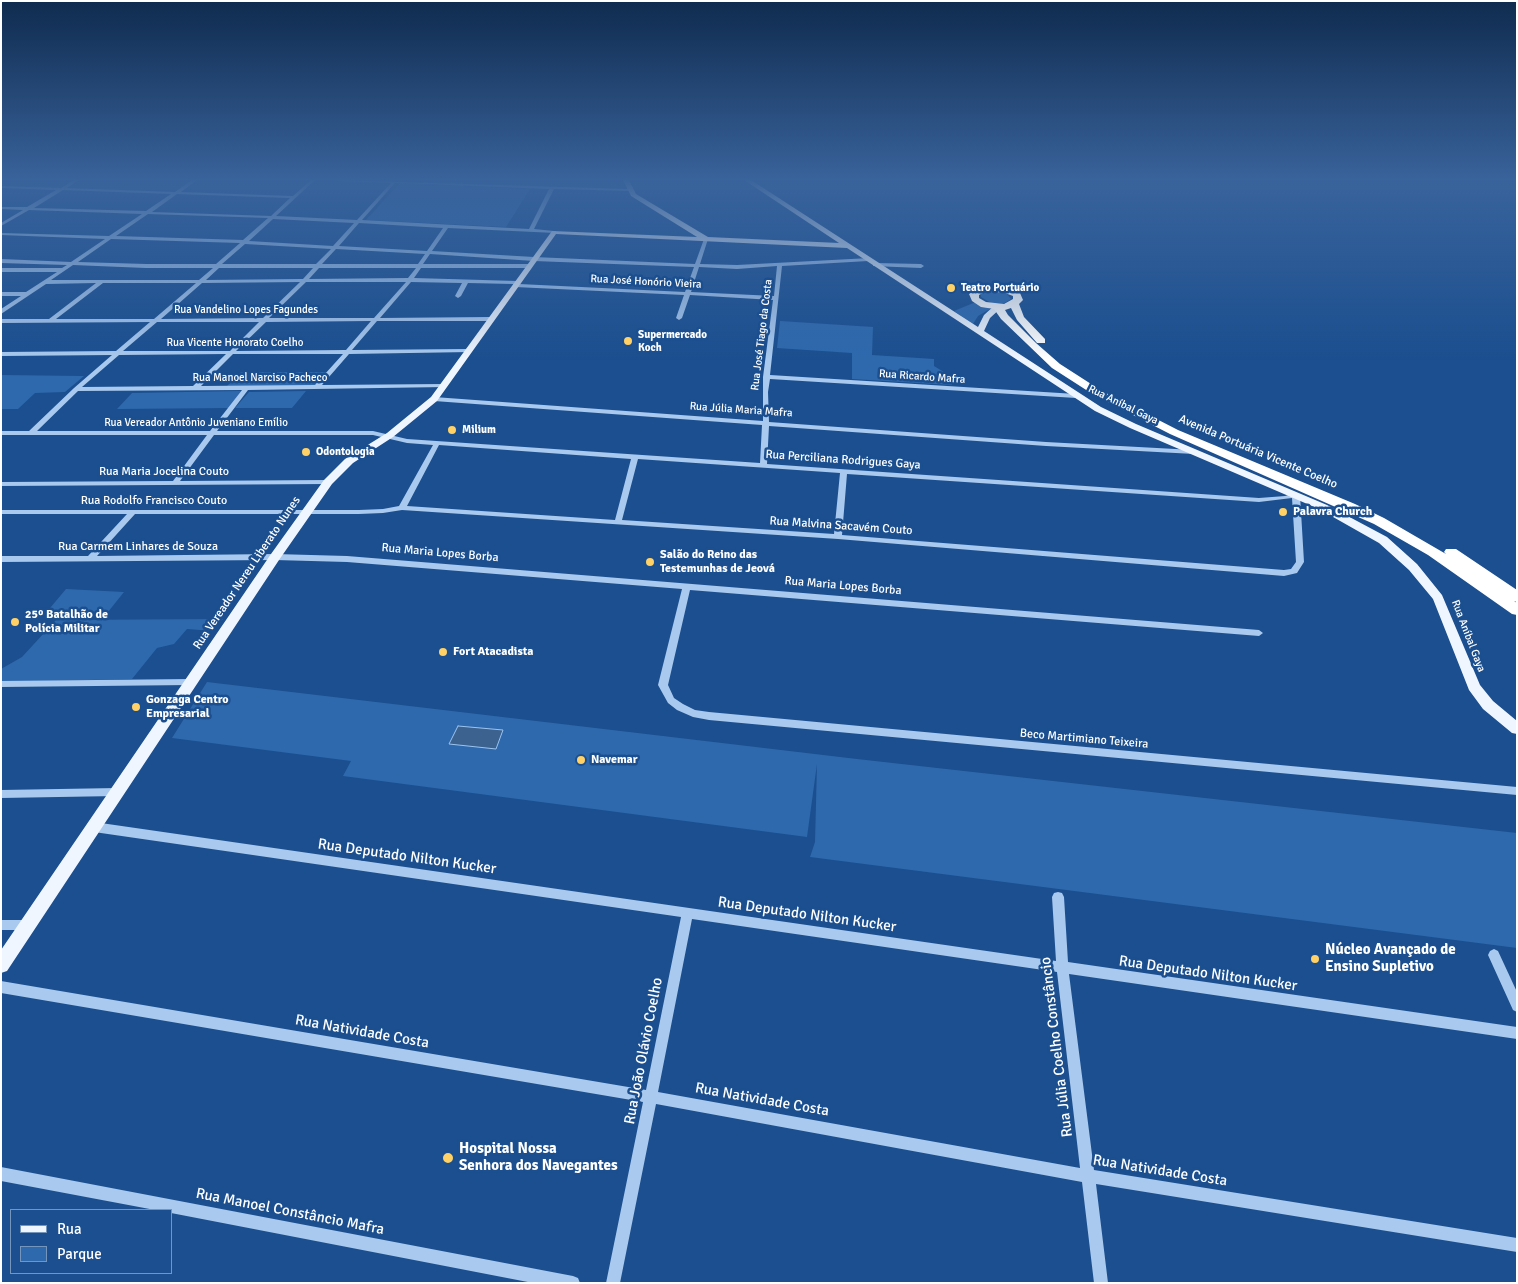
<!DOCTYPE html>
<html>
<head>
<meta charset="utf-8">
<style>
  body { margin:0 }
  #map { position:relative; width:1518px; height:1284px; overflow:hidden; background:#1b4f8f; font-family:Signika,sans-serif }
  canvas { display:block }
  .frame { position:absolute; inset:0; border:2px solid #fff; pointer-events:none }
  .legend { position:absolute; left:10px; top:1209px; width:162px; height:65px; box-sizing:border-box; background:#1b4f8f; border:1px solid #7695bc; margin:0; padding:6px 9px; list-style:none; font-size:15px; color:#fff }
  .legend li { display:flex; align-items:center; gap:10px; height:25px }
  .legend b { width:25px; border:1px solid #7695bc }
</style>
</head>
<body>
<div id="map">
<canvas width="1518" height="1284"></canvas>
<div class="frame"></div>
<ul class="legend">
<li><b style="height:6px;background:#f0f6ff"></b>Rua</li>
<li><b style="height:14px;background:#2e69ad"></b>Parque</li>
</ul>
</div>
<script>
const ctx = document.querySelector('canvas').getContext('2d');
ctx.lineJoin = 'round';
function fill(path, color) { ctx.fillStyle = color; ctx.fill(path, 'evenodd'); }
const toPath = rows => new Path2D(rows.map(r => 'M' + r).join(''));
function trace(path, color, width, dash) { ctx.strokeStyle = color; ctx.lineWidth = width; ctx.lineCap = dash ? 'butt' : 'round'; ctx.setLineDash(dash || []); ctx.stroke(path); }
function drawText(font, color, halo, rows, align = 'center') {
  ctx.font = font + ' Signika,sans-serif'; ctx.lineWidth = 5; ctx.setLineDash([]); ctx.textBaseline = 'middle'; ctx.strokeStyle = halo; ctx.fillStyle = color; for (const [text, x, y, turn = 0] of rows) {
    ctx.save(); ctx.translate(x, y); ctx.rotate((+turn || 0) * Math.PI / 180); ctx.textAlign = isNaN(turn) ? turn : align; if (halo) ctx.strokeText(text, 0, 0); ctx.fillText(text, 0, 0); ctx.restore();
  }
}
const green = toPath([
  [400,183,530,189,506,227,366,220],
  [986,291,997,291,1007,294,1011,299,1003,304,991,303,981,297,981,294],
  [976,302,990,309,978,316,973,324,954,311],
  [780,321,873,327,872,355,934,359,934,366,952,377,952,385,852,379,852,353,777,348],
  [241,372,327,372,315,386,226,387],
  [1,375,84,376,65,392,35,393,18,409,1,409],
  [241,391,229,408,117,409,132,393],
  [306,391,292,408,235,408,249,392],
  [66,589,124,592,104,617,45,614],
  [223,619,213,631,187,629,174,644,157,648,132,679,1,682,1,669,22,657,56,620],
  [207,682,857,759,1517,833,1517,948,810,857,815,842,817,764,807,837,343,776,351,761,172,738]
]);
const water = toPath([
  [458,726,503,730,496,749,449,744,458,726]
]);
const minor = toPath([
  [74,180,79,180,67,188,175,192,192,180,197,180,181,192,293,196,311,180,315,180,276,216,357,220,391,183,338,181,336,180,629,189,631,191,554,189,534,229,554,231,556,231,556,233,448,228,432,251,534,257,695,264,704,239,706,238,708,239,700,264,737,265,870,258,871,259,868,261,782,266,770,375,1076,394,1079,396,1076,398,770,379,768,392,769,422,1046,442,1194,450,1197,452,1194,454,1046,446,769,426,767,464,1259,498,1285,496,1296,493,1300,495,1304,562,1297,573,1284,576,838,539,402,510,383,513,359,514,135,514,97,556,275,554,347,556,1259,630,1263,633,1259,636,690,590,668,685,674,698,683,704,695,710,709,712,1517,787,1517,795,709,720,693,717,677,710,668,703,658,685,682,589,347,562,275,560,1,562,1,556,88,556,127,514,1,514,1,510,359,510,383,509,399,506,433,445,407,443,373,435,214,435,180,481,328,480,332,482,328,484,1,486,1,482,173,481,207,435,1,435,1,431,29,431,74,388,112,355,1,356,1,352,116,351,150,322,1,323,1,319,49,319,96,283,46,284,1,314,1,309,21,296,1,296,1,292,26,292,57,272,1,272,1,268,62,268,67,265,1,263,1,259,71,262,105,239,1,235,1,233,109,236,142,214,29,210,1,226,1,223,23,210,1,209,1,207,27,207,56,190,1,188,1,186,61,188,74,180],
  [395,183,549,189,529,229,362,220,395,183],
  [63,190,171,194,146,211,34,208,63,190],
  [177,194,290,198,271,216,152,212,177,194],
  [148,214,268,218,243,240,116,236,148,214],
  [273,219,354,223,333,246,249,241,273,219],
  [359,223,443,228,427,251,339,246,359,223],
  [111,239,240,243,216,264,146,264,78,262,111,239],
  [245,244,331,249,316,264,222,264,245,244],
  [336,249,425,254,418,264,322,264,336,249],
  [430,254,534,261,694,267,685,292,519,284,517,281,414,278,421,268,529,268,532,266,529,264,423,264,430,254],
  [73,265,146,268,213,268,199,280,51,280,73,265],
  [777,266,774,296,691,292,699,267,737,269,777,266],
  [219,268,313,268,303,279,206,280,219,268],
  [319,268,416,268,408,278,309,279,319,268],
  [300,282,263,318,161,319,202,283,300,282],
  [306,282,406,282,374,318,269,318,306,282],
  [411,282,462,283,455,296,458,298,461,296,468,283,513,284,515,287,684,295,676,318,679,320,682,318,690,295,773,300,763,377,763,421,434,397,431,399,434,401,762,425,760,463,407,439,373,431,217,431,248,390,446,387,446,385,444,384,322,385,349,354,470,352,470,350,468,349,352,350,377,321,491,321,494,319,491,317,380,318,411,282],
  [103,283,196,283,154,319,56,319,103,283],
  [371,321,346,350,236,351,266,322,371,321],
  [157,322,259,322,230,351,123,351,157,322],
  [226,354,193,386,82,387,119,355,226,354],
  [233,354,343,354,315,385,201,386,233,354],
  [242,390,210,431,37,431,78,391,242,390],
  [439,445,631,459,615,520,407,506,439,445],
  [638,459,840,473,834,534,622,520,638,459],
  [847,474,1259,502,1292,498,1296,562,1291,569,1284,570,842,535,847,474],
  [875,263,921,264,924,266,921,268,873,266,873,264,875,263],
  [191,679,194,680,196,682,194,684,191,685,1,687,1,681,191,679],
  [117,788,121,789,122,792,121,795,117,796,1,798,1,790,117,788],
  [94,822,1056,961,1052,897,1054,893,1058,892,1062,893,1064,897,1068,962,1517,1027,1517,1039,1069,974,1094,1170,1517,1238,1517,1252,1096,1184,1108,1283,1094,1283,1082,1182,656,1104,620,1283,606,1283,643,1102,1,993,1,981,646,1090,681,917,94,832,90,830,89,827,90,824,94,822],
  [692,919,1057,972,1080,1168,658,1092,692,919],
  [1,920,28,920,32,921,34,925,32,929,28,930,1,930,1,920],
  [1494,949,1498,951,1517,992,1517,1012,1513,1010,1488,955,1490,951,1494,949],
  [1,1167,573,1276,578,1278,580,1283,533,1283,171,1213,171,1210,155,1210,1,1181,1,1167]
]);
const major = toPath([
  [623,180,629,180,636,194,708,237,839,243,744,180,751,180,978,327,984,315,995,305,1001,305,1002,307,990,318,984,331,1101,407,1136,424,1327,505,1387,537,1417,564,1442,595,1480,685,1493,701,1517,721,1517,734,1512,733,1483,709,1469,690,1433,599,1409,570,1379,543,1319,509,1130,428,1095,411,847,248,556,234,437,401,393,437,353,463,332,484,279,560,7,971,1,973,1,950,271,554,324,480,345,459,387,433,431,397,552,231,697,237,631,196,623,180]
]);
const highway = toPath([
  [987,285,1007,287,1020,293,1023,300,1019,304,1024,317,1045,339,1045,343,1037,343,1017,320,1011,308,1005,310,1008,315,1036,343,1060,364,1102,391,1178,430,1355,504,1384,518,1446,554,1444,552,1446,549,1456,549,1517,590,1517,602,1514,601,1517,603,1517,615,1512,614,1428,555,1374,524,1170,434,1094,395,1052,368,1001,319,994,309,981,307,972,301,969,294,975,288,987,285],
  [987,291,1005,293,1013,296,1013,299,1004,304,986,302,979,298,979,295,987,291]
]);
const markers = [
  [951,288,5,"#ffd166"],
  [628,341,5,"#ffd166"],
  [452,430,5,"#ffd166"],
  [306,452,5,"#ffd166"],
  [1283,512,5,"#ffd166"],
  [650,562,5,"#ffd166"],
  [15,622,5,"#ffd166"],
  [443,652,5,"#ffd166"],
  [136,707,5,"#ffd166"],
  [581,760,5,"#ffd166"],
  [1315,959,5,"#ffd166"],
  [448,1158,6,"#ffd166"]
];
const farStreetnames = [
  ["Rua José Honório Vieira",646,282,3],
  ["Rua Vandelino Lopes Fagundes",246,310],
  ["Rua José Tiago da Costa",762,335,-83],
  ["Rua Vicente Honorato Coelho",235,343],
  ["Rua Ricardo Mafra",922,377,4],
  ["Rua Manoel Narciso Pacheco",260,378],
  ["Rua Aníbal Gaya",1123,405,26],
  ["Rua Júlia Maria Mafra",741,410,4],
  ["Rua Vereador Antônio Juveniano Emílio",196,423],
  ["Rua Aníbal Gaya",1468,636,69]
];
const farPoinames = [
  ["Teatro Portuário",961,288],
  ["Supermercado",638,335],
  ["Koch",638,348],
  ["Milium",462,430],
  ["Odontologia",316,452]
];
const streetNames = [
  ["Avenida Portuária Vicente Coelho",1258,452,23],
  ["Rua Perciliana Rodrigues Gaya",843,460,4],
  ["Rua Maria Jocelina Couto",164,472],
  ["Rua Rodolfo Francisco Couto",154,501],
  ["Rua Malvina Sacavém Couto",841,526,4],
  ["Rua Carmem Linhares de Souza",138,547],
  ["Rua Maria Lopes Borba",440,553,5],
  ["Rua Vereador Nereu Liberato Nunes",247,573,-56],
  ["Rua Maria Lopes Borba",843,586,5],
  ["Beco Martimiano Teixeira",1084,739,5]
];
const poiNames = [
  ["Palavra Church",1293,512],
  ["Salão do Reino das",660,555],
  ["Testemunhas de Jeová",660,569],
  ["25º Batalhão de",25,615],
  ["Polícia Militar",25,629],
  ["Fort Atacadista",453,652],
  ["Gonzaga Centro",146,700],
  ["Empresarial",146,714],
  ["Navemar",591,760]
];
const nearStreetnames = [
  ["Rua Deputado Nilton Kucker",407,857,8],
  ["Rua Deputado Nilton Kucker",807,915,8],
  ["Rua Deputado Nilton Kucker",1208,974,8],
  ["Rua Natividade Costa",362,1032,10],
  ["Rua Júlia Coelho Constâncio",1057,1047,-97],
  ["Rua João Olávio Coelho",644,1051,-79],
  ["Rua Natividade Costa",762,1100,10],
  ["Rua Natividade Costa",1160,1171,9],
  ["Rua Manoel Constâncio Mafra",290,1212,11]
];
const nearPoinames = [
  ["Núcleo Avançado de",1325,950],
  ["Ensino Supletivo",1325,967],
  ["Hospital Nossa",459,1149],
  ["Senhora dos Navegantes",459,1166]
];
fill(green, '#2e69ad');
fill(water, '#3c6290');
trace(water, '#9cc4f0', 1);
fill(minor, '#a9c9ee');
fill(major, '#f0f6ff');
fill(highway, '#fff');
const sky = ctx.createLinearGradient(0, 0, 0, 360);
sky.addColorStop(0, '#0f2b4f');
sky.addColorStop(0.5, '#39639b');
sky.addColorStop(1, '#39639b00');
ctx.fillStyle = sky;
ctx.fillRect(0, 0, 1518, 360);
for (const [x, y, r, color] of markers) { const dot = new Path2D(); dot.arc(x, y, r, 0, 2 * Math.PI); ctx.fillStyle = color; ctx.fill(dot); trace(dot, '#1b4f8f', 2); }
drawText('11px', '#fff', '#1b4f8f', farStreetnames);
drawText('bold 11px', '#fff', '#1b4f8f', farPoinames, 'left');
drawText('12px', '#fff', '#1b4f8f', streetNames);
drawText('bold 12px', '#fff', '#1b4f8f', poiNames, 'left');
drawText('15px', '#fff', '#1b4f8f', nearStreetnames);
drawText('bold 15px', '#fff', '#1b4f8f', nearPoinames, 'left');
</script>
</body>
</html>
